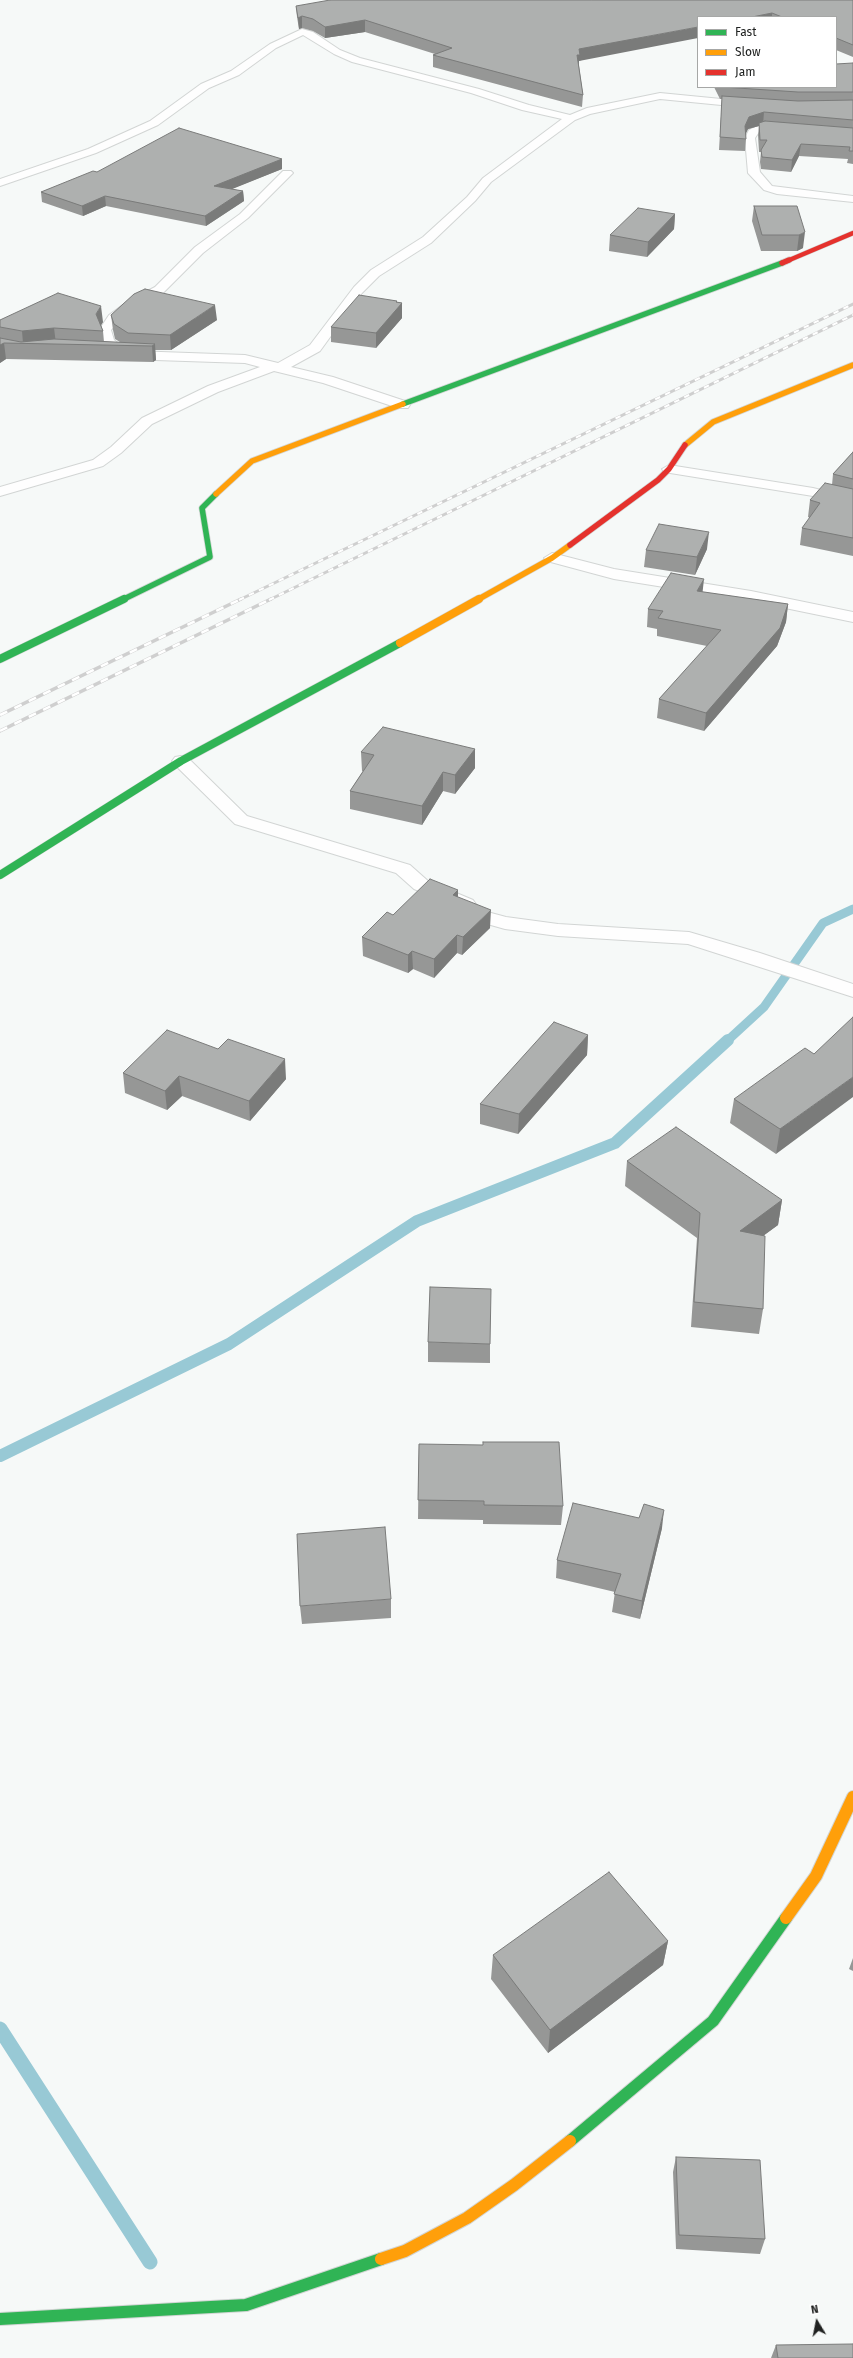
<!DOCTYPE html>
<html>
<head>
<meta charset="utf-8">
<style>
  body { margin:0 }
  #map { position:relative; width:853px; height:2358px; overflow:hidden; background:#f6f9f8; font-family:"Fira Sans",sans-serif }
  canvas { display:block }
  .legend { position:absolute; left:697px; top:16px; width:140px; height:72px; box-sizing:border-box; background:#fff; border:1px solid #a6a7a6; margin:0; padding:5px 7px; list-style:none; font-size:12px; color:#202221 }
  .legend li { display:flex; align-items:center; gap:8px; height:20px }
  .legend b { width:20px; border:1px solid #a6a7a6 }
  .north { position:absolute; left:797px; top:2302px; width:40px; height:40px; -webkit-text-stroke:3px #fff; paint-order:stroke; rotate:350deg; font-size:11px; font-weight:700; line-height:16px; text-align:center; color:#202221 }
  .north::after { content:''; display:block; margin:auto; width:14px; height:18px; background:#202221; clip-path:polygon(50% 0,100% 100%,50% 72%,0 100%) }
</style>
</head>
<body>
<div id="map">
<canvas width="853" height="2358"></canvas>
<ul class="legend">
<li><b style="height:5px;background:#30b455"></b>Fast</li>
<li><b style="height:5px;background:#ff9f0a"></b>Slow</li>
<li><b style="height:5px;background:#e5322d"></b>Jam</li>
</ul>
<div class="north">N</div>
</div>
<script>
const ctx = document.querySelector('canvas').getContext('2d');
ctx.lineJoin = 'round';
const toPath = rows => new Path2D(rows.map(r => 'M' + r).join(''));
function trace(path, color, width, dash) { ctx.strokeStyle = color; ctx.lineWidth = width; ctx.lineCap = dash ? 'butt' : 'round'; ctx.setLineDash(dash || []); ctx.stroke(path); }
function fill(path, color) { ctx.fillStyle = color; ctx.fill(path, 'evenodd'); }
const streamFar2 = toPath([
  [727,1041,764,1007,823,923,853,909]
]);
const streamFar1 = toPath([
  [0,1456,229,1344,417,1221,615,1143,728,1040]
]);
const stream = toPath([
  [0,2029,150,2262]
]);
const street = toPath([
  [302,29,313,32,340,50,360,58,479,89,529,105,570,115,587,108,660,93,752,102,757,105,752,108,660,99,590,114,575,120,491,182,475,201,431,243,379,276,362,293,320,351,291,367,333,377,408,402,410,405,408,408,398,408,323,383,274,371,218,392,152,424,121,453,103,466,0,496,0,487,93,460,111,447,142,418,208,386,260,367,245,363,126,359,109,350,103,344,99,330,109,315,127,302,155,287,195,247,240,214,283,171,291,171,293,173,248,218,203,253,163,293,135,308,119,321,111,330,114,340,119,344,133,351,245,355,278,363,310,345,354,287,371,270,423,237,467,197,483,178,562,119,522,110,471,93,352,62,334,54,303,35,276,48,239,75,209,88,158,125,96,153,0,186,0,179,88,149,150,121,201,84,231,71,270,44,302,29],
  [757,126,788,127,793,130,788,133,759,132,755,138,760,172,772,186,853,196,853,202,777,194,764,190,748,173,745,138,749,130,757,126],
  [669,465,813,488,853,498,853,506,813,496,664,472,662,469,669,465],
  [552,553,614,569,751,591,853,612,853,622,751,601,614,579,547,561,544,558,552,553],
  [181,756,187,757,247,816,410,865,428,881,473,900,480,910,506,917,558,924,689,932,760,953,853,984,853,997,688,944,558,936,505,929,466,918,459,908,414,889,396,873,235,824,175,765,172,761,175,757,181,756]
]);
const fastFar2 = toPath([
  [403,404,782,263],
  [122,600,210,557,202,508,216,494]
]);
const fastFar1 = toPath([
  [0,659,124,599],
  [0,875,181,761,400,643]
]);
const fast = toPath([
  [570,2141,713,2021,786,1918],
  [0,2319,246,2305,381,2259]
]);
const slowFar2 = toPath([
  [685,445,713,422,853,365],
  [216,494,252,461,403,404],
  [477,600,552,558,570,545]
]);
const slowFar1 = toPath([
  [400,643,479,599]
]);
const slow = toPath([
  [786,1918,816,1876,853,1797],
  [381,2259,405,2251,467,2218,514,2185,570,2141]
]);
const jamFar1 = toPath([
  [787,261,853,233]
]);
const jam = toPath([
  [782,263,789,260],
  [570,545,658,480,669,469,685,445]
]);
const railFar1 = toPath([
  [239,600,853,304],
  [269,600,853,315]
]);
const rail = toPath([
  [0,715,241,599],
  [0,731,271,599]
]);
const wall = toPath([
  [853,0,853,57,836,50,836,17,698,17,579,61,579,66,583,95,582,107,433,67,433,55,435,54,365,32,325,38,313,31,302,28,299,29,297,17,296,6],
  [853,63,853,164,847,163,848,159,799,156,791,172,761,169,760,162,761,152,759,152,758,135,759,126,748,129,745,134,746,139,745,151,719,150,722,99,720,99,714,87,836,87],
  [282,159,282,169,231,189,243,191,244,201,206,226,106,206,83,216,42,202,41,192,97,172],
  [754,206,797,206,803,248,797,251,761,251,752,221],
  [675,214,674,229,647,257,609,251,610,235],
  [397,301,397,302,402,303,402,318,376,348,331,342,331,327],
  [111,315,217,320,171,350,155,350,156,360,153,362,6,359,0,363,0,320,103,322,101,325,103,331,104,342,120,342,115,339,113,330],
  [853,452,853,556,800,545,802,528,810,518,808,517,810,500,832,485,833,474],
  [707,549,695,575,644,567,646,550],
  [702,592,788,604,786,622,777,646,704,731,657,718,659,699,707,646,657,636,657,629,647,627,648,609],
  [475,749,475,768,455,794,443,791,422,825,350,809,350,791,363,771,362,771,361,752],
  [458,890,458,897,490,928,462,955,457,953,434,978,413,969,408,973,363,956,362,937,393,915],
  [588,1035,587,1055,518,1134,480,1124,480,1104],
  [814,1054,776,1154,730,1123,734,1099],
  [123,1073,286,1079,250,1121,182,1096,167,1110,125,1093],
  [627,1161,782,1200,778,1225,764,1235,763,1309,759,1334,691,1327,697,1238,625,1186],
  [428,1342,490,1344,490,1363,428,1362],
  [419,1444,563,1506,561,1525,483,1524,483,1520,418,1519],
  [662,1528,640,1619,612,1612,615,1592,556,1578,557,1560],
  [391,1599,391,1618,302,1624,300,1606],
  [668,1941,663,1965,548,2053,491,1979,493,1955],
  [853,1958,853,1971,849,1969],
  [676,2157,765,2239,760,2254,676,2249,673,2172],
  [776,2345,853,2358,771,2358]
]);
const shadedWall = toPath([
  [772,13,772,17,752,17],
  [302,16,302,28,299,29,298,18],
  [365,20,365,32,325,38,325,27],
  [698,27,698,38,579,61,579,66,577,67,577,55,579,49],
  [764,112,763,125,759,123,759,126,748,129,744,138,745,126,749,117],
  [801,144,799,156,791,172,792,160],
  [282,159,282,169,215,196,214,186],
  [243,191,244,201,206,226,205,216],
  [105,196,106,206,83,216,82,206],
  [675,214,674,229,647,257,648,242],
  [805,232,803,248,797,251,799,235],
  [397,301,397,308,402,303,402,318,376,348,376,333],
  [215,305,217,320,171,350,170,335],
  [101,306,103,322,98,330,96,314],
  [54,328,56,344,23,343,22,331],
  [4,343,6,359,0,363,0,345],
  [155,344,156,360,153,362,152,346],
  [709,532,707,549,695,575,697,557],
  [704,579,702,597,697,591],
  [788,604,786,622,777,646,704,731,706,713],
  [475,749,475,768,455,794,455,775],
  [443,772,443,791,422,825,422,806],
  [458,890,458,909,453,895],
  [491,910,490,928,462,955,463,937],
  [457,935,457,953,434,978,434,959],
  [412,951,413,969,408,973,408,955],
  [588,1035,587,1055,518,1134,519,1114],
  [285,1059,286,1079,250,1121,249,1101],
  [179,1076,182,1096,167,1110,165,1091],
  [853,1077,853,1097,776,1154,780,1129],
  [782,1200,778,1225,736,1256,740,1231],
  [664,1510,662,1528,640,1619,642,1601],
  [668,1941,663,1965,548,2053,550,2030]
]);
const building = toPath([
  [330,0,853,0,853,45,836,38,836,17,782,17,772,13,752,17,698,17,698,27,579,49,580,55,577,55,583,95,433,55,452,48,365,20,325,27,313,19,302,16,298,18,296,6,330,0],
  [853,63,853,92,798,92,722,87,836,87,836,64,853,63],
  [722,96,798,101,853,100,853,120,764,112,749,117,745,126,746,139,720,137,722,96],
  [765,121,853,128,853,151,849,151,850,147,801,144,792,160,762,157,761,150,767,140,760,140,759,123,765,121],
  [179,128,282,159,214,186,243,191,205,216,105,196,82,206,41,192,93,171,97,172,179,128],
  [754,206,797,206,805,232,799,235,762,235,754,206],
  [638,208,675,214,648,242,610,235,638,208],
  [145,289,215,305,170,335,128,333,114,324,111,315,134,294,145,289],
  [58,293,101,306,96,314,103,331,54,328,22,331,0,327,0,320,58,293],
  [359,295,397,301,396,302,402,303,376,333,331,327,359,295],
  [0,338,21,342,54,339,155,344,152,346,4,343,0,345,0,338],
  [853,452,853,479,833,474,853,452],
  [825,483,853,489,853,538,802,528,820,503,810,500,825,483],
  [659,524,709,532,697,557,646,550,659,524],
  [671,573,704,579,697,591,788,604,780,628,706,713,659,699,721,630,658,618,663,611,648,609,671,573],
  [383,727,475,749,455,775,443,772,422,806,350,791,374,755,361,752,383,727],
  [430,879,458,890,453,895,491,910,463,937,457,935,434,959,412,951,408,955,362,937,387,912,393,915,430,879],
  [853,1017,853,1077,780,1129,734,1099,805,1048,814,1054,853,1017],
  [554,1022,588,1035,519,1114,480,1104,554,1022],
  [167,1030,218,1049,228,1039,285,1059,249,1101,179,1076,165,1091,123,1073,167,1030],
  [676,1127,782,1200,740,1231,765,1236,763,1309,694,1302,700,1213,627,1161,676,1127],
  [430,1287,491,1289,490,1344,428,1342,430,1287],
  [483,1442,559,1442,563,1506,484,1505,484,1501,418,1500,419,1444,483,1445,483,1442],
  [573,1503,639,1518,644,1504,664,1510,642,1601,614,1594,621,1574,557,1560,573,1503],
  [385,1527,391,1599,300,1606,297,1534,385,1527],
  [609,1872,668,1941,550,2030,493,1955,609,1872],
  [676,2157,760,2160,765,2239,679,2235,676,2157],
  [853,2344,853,2358,778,2358,776,2345,853,2344]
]);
trace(streamFar2, '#98c9d5', 9);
trace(streamFar1, '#98c9d5', 12);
trace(stream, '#98c9d5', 15);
trace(street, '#d2d5d4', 2);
trace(fastFar2, '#d2d5d4', 7);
trace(fastFar1, '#d2d5d4', 9);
trace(fast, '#d2d5d4', 14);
trace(slowFar2, '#d2d5d4', 7);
trace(slowFar1, '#d2d5d4', 9);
trace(slow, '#d2d5d4', 14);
trace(jamFar1, '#d2d5d4', 5.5);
trace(jam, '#d2d5d4', 7);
fill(street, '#fefefe');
trace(fastFar2, '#30b455', 5.5);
trace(fastFar1, '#30b455', 8);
trace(fast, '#30b455', 12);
trace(slowFar2, '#ff9f0a', 5.5);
trace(slowFar1, '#ff9f0a', 8);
trace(slow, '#ff9f0a', 12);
trace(jamFar1, '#e5322d', 4.5);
trace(jam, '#e5322d', 5.5);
trace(railFar1, '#cfcfcf', 3);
trace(rail, '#cfcfcf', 3.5);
trace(railFar1, '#fff', 2, [5.5]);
trace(rail, '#fff', 2.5, [8]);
fill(wall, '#969796');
fill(shadedWall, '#7a7b7a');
fill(building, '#aeb0af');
trace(building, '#7a7b7a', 1);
</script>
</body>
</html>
